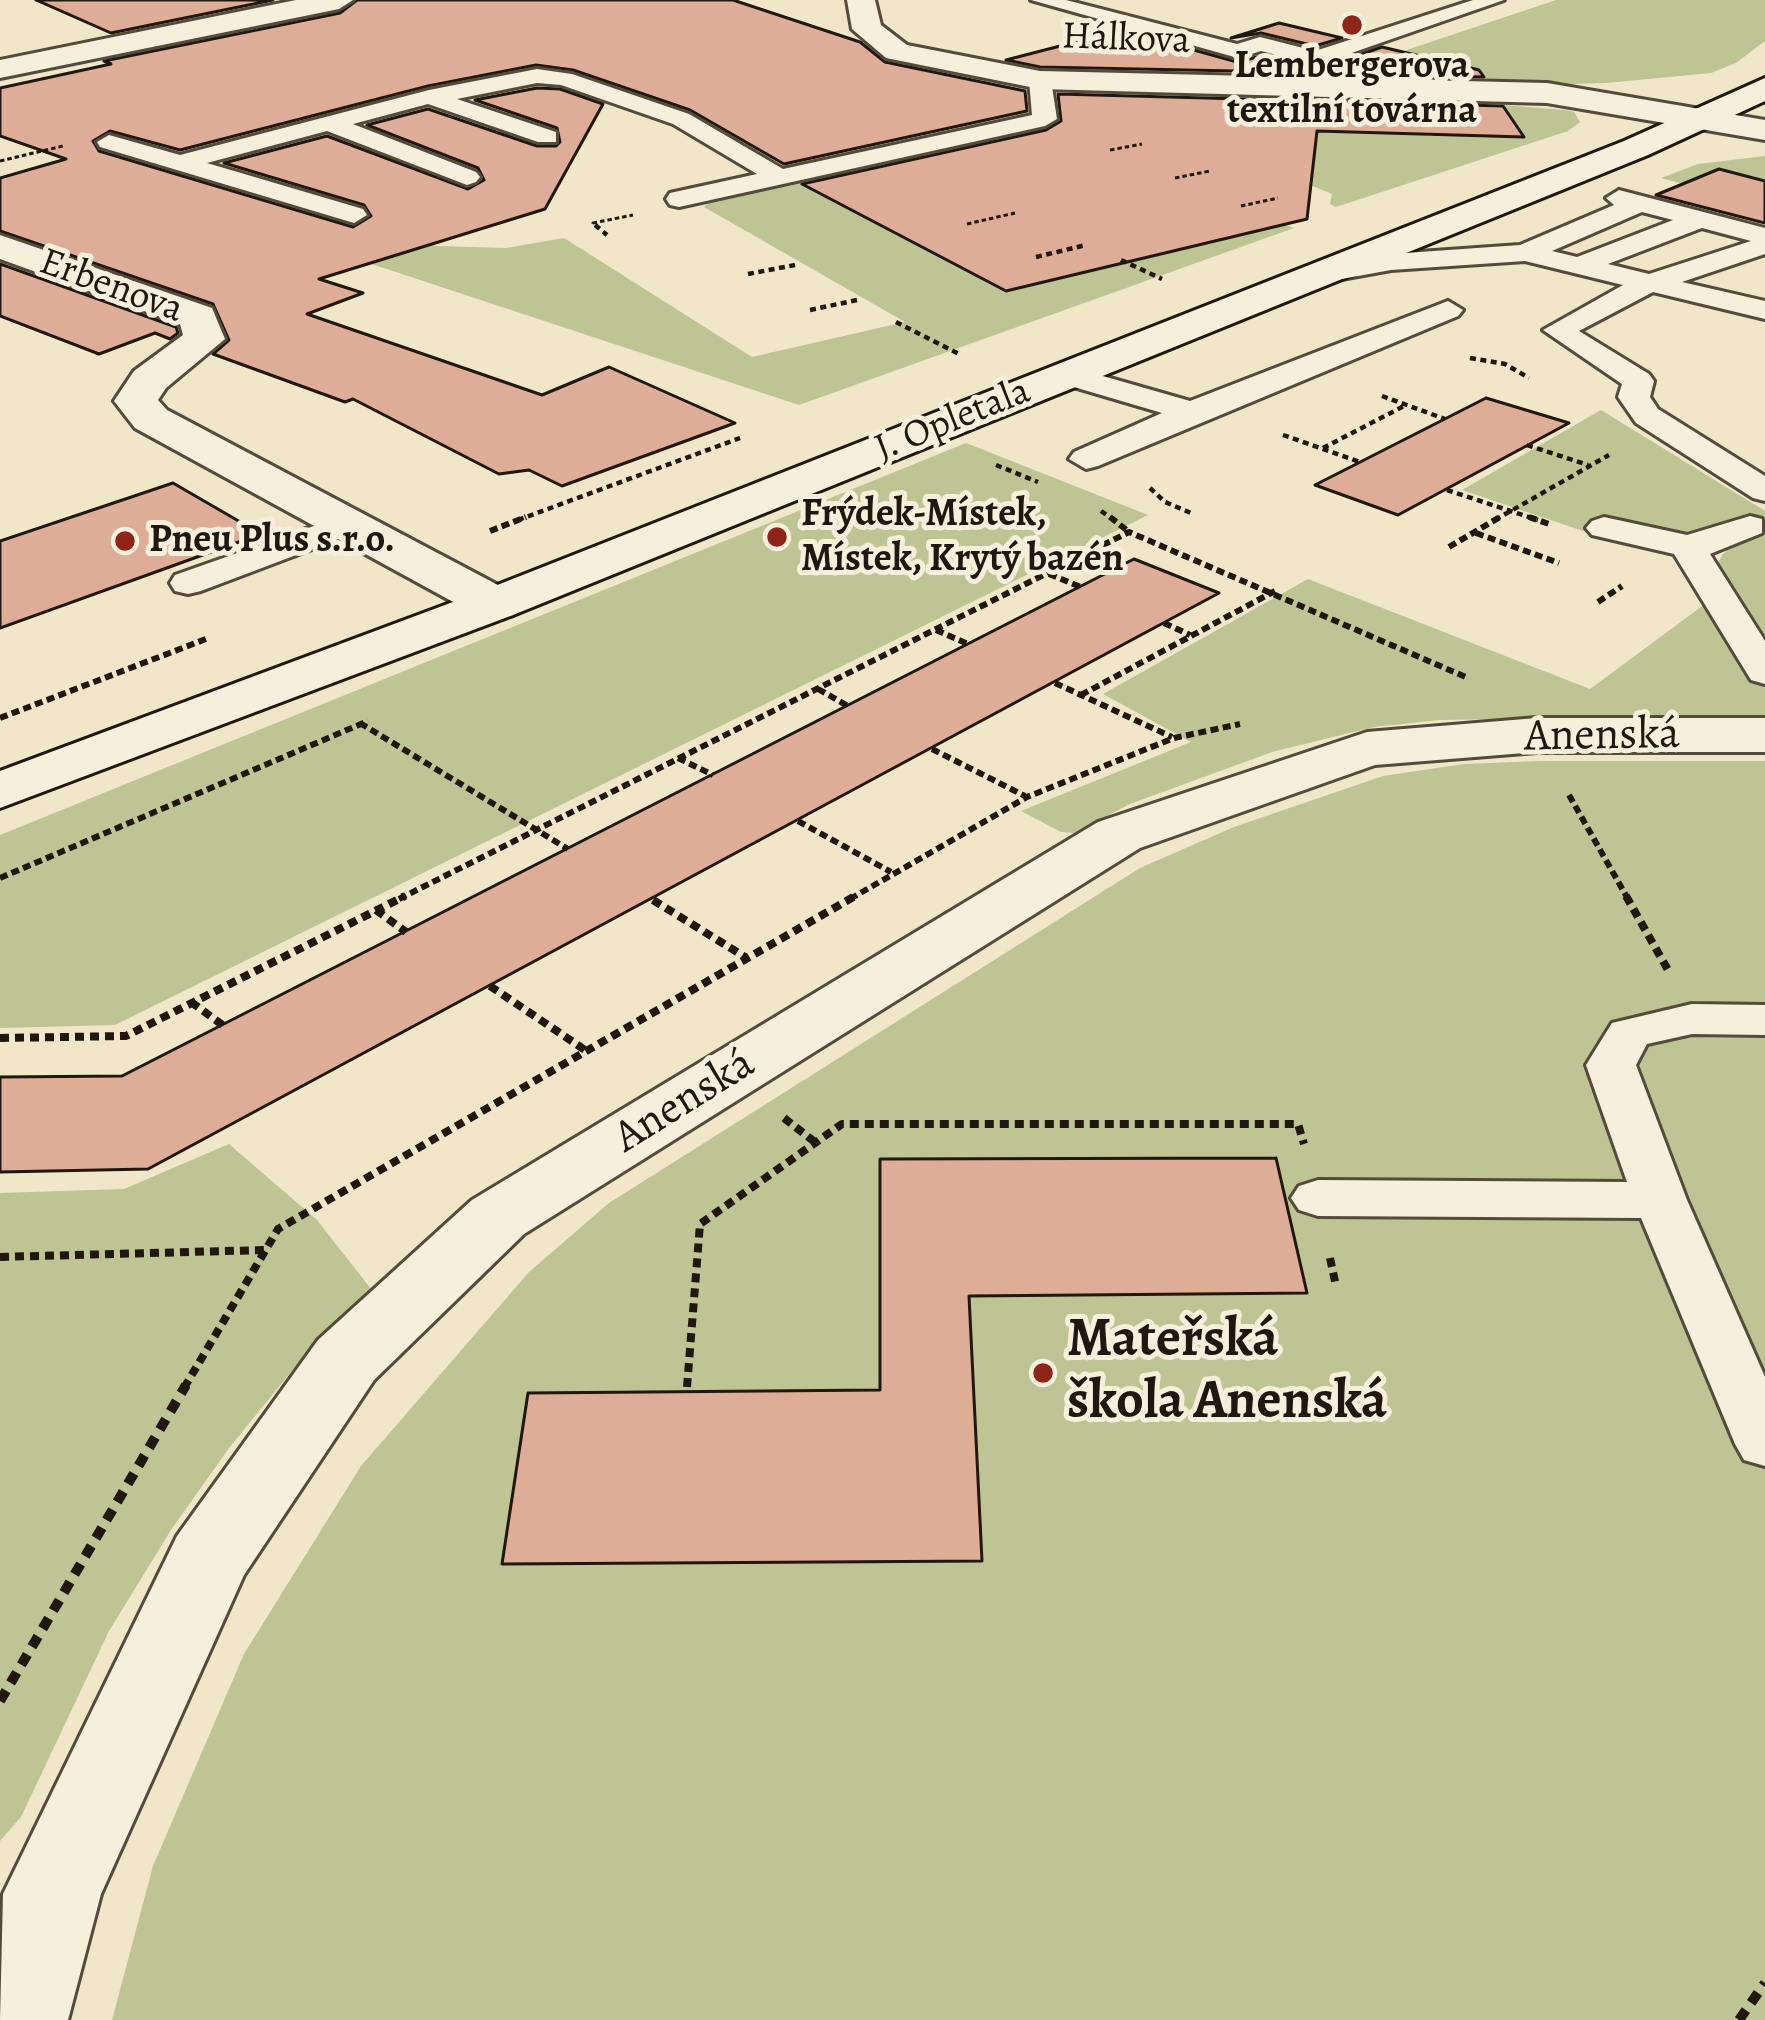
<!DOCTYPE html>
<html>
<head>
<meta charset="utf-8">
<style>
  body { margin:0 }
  canvas { display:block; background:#f0e6c8 }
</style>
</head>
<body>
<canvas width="1765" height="2020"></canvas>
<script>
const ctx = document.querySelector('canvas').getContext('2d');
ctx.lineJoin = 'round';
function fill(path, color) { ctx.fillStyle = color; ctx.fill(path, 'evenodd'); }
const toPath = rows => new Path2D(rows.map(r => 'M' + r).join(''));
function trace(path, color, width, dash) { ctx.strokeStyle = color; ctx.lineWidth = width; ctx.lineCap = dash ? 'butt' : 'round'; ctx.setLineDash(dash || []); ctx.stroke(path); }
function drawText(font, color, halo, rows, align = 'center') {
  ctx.font = font + ' Alegreya,serif'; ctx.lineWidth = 10; ctx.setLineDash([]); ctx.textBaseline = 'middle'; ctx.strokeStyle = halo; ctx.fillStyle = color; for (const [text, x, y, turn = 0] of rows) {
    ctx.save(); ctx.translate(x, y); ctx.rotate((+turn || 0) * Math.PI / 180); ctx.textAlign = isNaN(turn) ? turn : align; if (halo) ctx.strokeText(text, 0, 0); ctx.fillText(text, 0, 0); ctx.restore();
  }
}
const green = toPath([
  [1556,0,1765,0,1765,41,1736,63,1711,73,1606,83,1458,87,1362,65],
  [1502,105,1565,110,1574,112,1580,122,1568,131,1336,207,1330,204,1332,194,1237,155,1275,128,1423,129,1425,136,1457,136,1518,129],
  [1057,125,1025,149,1226,239,1285,225,1294,228,799,405,311,244,365,228,436,246,506,248,564,238,752,357,905,322,704,207,713,198],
  [1765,156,1765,181,1719,169,1683,184,1661,178,1698,164],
  [1601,410,1765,511,1765,529,1740,518,1696,532,1666,534,1598,522,1583,531,1462,490],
  [966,443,1148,515,115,1025,0,1028,0,835],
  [1765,531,1765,715,1440,720,1374,727,1272,752,1130,804,1074,833,1061,832,1021,811,1191,742,1103,694,1308,579,1590,689,1724,590,1717,566,1722,555,1738,541],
  [1540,761,1765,761,1765,2020,112,2020,153,1866,244,1654,361,1466,529,1272,609,1203,1140,868,1234,827,1383,776,1464,764],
  [229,1144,317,1220,375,1294,304,1356,229,1448,171,1530,109,1631,21,1817,0,1841,0,1193,124,1189]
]);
const building = toPath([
  [36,0,273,0,111,33,36,0],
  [357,0,733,0,860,42,885,62,1025,91,1027,111,784,164,690,110,573,70,536,65,428,86,180,150,110,131,93,141,99,151,353,227,371,216,364,205,224,163,327,136,468,189,484,180,478,168,367,125,428,109,537,146,556,146,560,142,557,128,475,100,537,88,560,89,603,104,545,209,319,279,363,293,307,314,542,395,609,367,735,423,562,486,529,470,499,474,353,399,345,402,213,354,229,340,213,304,0,231,0,178,66,159,0,136,0,88,111,64,104,61,340,13,357,0],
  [1279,23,1342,38,1315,46,1261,33,1231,38,1279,23],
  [1122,30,1237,62,1261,56,1333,73,1040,67,1006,60,1122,30],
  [1382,47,1479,70,1484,77,1436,76,1356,56,1382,47],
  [1058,94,1503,106,1524,137,1317,131,1307,219,1006,291,802,184,1046,130,1061,121,1058,94],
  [1719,169,1765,181,1765,223,1656,195,1719,169],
  [0,264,176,327,178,333,170,339,155,333,99,354,0,316,0,264],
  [1486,398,1569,423,1398,515,1315,485,1486,398],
  [173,483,261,534,0,628,0,541,173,483],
  [1134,559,1219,593,148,1169,0,1172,0,1077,122,1076,1134,559],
  [1276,1158,1307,1293,969,1296,982,1561,502,1564,528,1393,880,1390,880,1159,1276,1158]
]);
const pathFar4 = toPath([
  [1110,150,1142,144],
  [0,161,63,146],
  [1175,178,1210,171],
  [1241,206,1278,198],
  [967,224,1015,213],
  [599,228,593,223,633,215]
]);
const pathFar3 = toPath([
  [595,225,607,235],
  [1036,257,1086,245],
  [1121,260,1162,279],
  [748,274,795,265],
  [810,310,857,300],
  [896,322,961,355],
  [1470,358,1505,364,1529,378],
  [1382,396,1445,419],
  [1283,435,1360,462],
  [1527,445,1588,465],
  [1323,448,1406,405],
  [996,465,1038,482],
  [1150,488,1165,502,1191,513],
  [1447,490,1538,520],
  [1101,511,1114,520],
  [518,520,740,438],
  [1495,520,1609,455]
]);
const pathFar2 = toPath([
  [1110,517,1129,532],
  [1529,517,1549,524],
  [490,531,526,517],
  [1476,533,1559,563],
  [1449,547,1500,517],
  [1049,574,1081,587],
  [1598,602,1622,586],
  [1164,623,1190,635],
  [936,630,968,644],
  [1055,683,1172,737],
  [818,689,848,706],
  [1081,695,1275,591],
  [0,718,206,639],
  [360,723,568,849],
  [932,749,1025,796],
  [678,758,713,775],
  [1569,795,1628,899],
  [798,821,891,872],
  [0,878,368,721],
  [399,899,1129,532,1468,678],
  [850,899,1027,797,1174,738,1240,724]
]);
const pathFar1 = toPath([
  [1626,896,1668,970],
  [653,900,745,957],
  [376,910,406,932],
  [490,986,585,1050],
  [191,1002,224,1026],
  [0,1038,126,1036,405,896],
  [784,1118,816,1143],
  [0,1257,264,1250],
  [1330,1258,1336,1286],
  [687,1387,700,1224,842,1124,1298,1124,1304,1144],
  [184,1388,278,1229,855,896]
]);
const path = toPath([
  [0,1701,186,1385],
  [1739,2020,1765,1983]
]);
const service = toPath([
  [1031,0,1066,0,1237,44,1260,37,1315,51,1473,0,1504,0,1340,57,1459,86,1463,91,1451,98,1261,51,1238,58,1031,0],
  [537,69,572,74,689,114,783,169,1032,115,1029,80,1040,73,1051,80,1057,119,1045,126,679,207,670,205,666,199,670,193,757,174,673,124,561,85,537,83,457,99,556,132,556,142,538,142,428,104,353,124,476,172,480,177,476,182,467,185,327,131,207,163,363,209,367,215,354,223,100,147,97,142,109,135,180,155,429,90,537,69],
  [1619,190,1765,228,1765,254,1682,282,1765,301,1765,319,1653,292,1579,331,1649,374,1654,381,1650,397,1658,409,1765,476,1765,501,1753,498,1636,423,1618,397,1622,384,1543,330,1623,285,1525,261,1391,270,1314,284,1300,276,1314,268,1391,254,1520,245,1614,205,1606,198,1619,190],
  [1642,212,1673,220,1577,257,1552,251,1642,212],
  [1702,228,1751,241,1649,274,1608,264,1702,228],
  [1448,301,1463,310,1458,316,1098,466,1086,469,1069,459,1074,452,1162,413,1057,382,1053,375,1057,368,1068,366,1190,401,1448,301],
  [345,515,357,518,362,525,357,532,201,591,188,594,175,591,170,583,175,575,345,515],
  [1750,516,1762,519,1762,533,1710,554,1765,641,1765,684,1751,680,1674,554,1592,535,1586,528,1592,521,1604,517,1687,535,1750,516],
  [1692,1004,1765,1005,1765,1035,1692,1034,1647,1044,1636,1065,1687,1200,1765,1377,1765,1466,1744,1460,1735,1444,1641,1218,1318,1216,1299,1210,1291,1198,1299,1186,1318,1180,1627,1182,1586,1065,1612,1023,1692,1004]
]);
const minor = toPath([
  [296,0,353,0,339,9,0,78,0,60,296,0],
  [847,0,875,0,881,25,907,45,1040,71,1547,83,1765,120,1765,140,1547,103,1040,89,886,58,852,29,847,0],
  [0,235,212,308,225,339,166,388,158,400,167,410,513,593,520,604,513,615,495,619,477,615,135,428,114,401,134,371,183,335,180,324,0,259,0,235],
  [1537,718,1765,718,1765,752,1537,752,1375,765,1140,848,524,1234,374,1380,244,1575,101,1894,68,2020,0,2020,3,1894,177,1536,318,1340,472,1200,1098,822,1367,732,1537,718]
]);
const secondary = toPath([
  [1765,78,1765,101,1648,155,513,615,0,808,0,771,477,593,1624,141,1765,78]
]);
const markers = [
  [1352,25,12,"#8f2418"],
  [777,537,12,"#8f2418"],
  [125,541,12,"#8f2418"],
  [1043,1373,12,"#8f2418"]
];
const farStreetnames = [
  ["Hálkova",1126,40,2],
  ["Erbenova",111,287,20],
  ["J. Opletala",953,421,-22]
];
const farPoinames = [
  ["Lembergerova",1352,67,"center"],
  ["textilní továrna",1352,112,"center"],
  ["Frýdek-Místek,",801,515],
  ["Místek, Krytý bazén",801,560],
  ["Pneu Plus s.r.o.",149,541]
];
const streetNames = [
  ["Anenská",1602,737,-1],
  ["Anenská",685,1102,-32]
];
const nearPoinames = [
  ["Mateřská",1067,1342],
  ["škola Anenská",1067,1404]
];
fill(green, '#bec493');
fill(building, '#dead97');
trace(building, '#20170e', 3);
trace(service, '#544b3c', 6);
trace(minor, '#544b3c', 6);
trace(secondary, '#20170e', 6);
trace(pathFar4, '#20170e', 3, [4.5, 3]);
trace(pathFar3, '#20170e', 4.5, [6, 4.5]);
trace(pathFar2, '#20170e', 6, [8, 4.5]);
trace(pathFar1, '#20170e', 8, [9, 6]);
trace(path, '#20170e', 10, [12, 9]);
fill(service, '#f5efdb');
fill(minor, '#f5efdb');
fill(secondary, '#f5efdb');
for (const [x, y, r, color] of markers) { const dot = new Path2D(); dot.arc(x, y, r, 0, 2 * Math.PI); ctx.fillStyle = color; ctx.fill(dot); trace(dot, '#f5efdb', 4.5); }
drawText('39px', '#20170e', '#f5efdb', farStreetnames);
drawText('bold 39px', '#20170e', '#f5efdb', farPoinames, 'left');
drawText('45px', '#20170e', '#f5efdb', streetNames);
drawText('bold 54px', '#20170e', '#f5efdb', nearPoinames, 'left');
</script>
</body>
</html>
